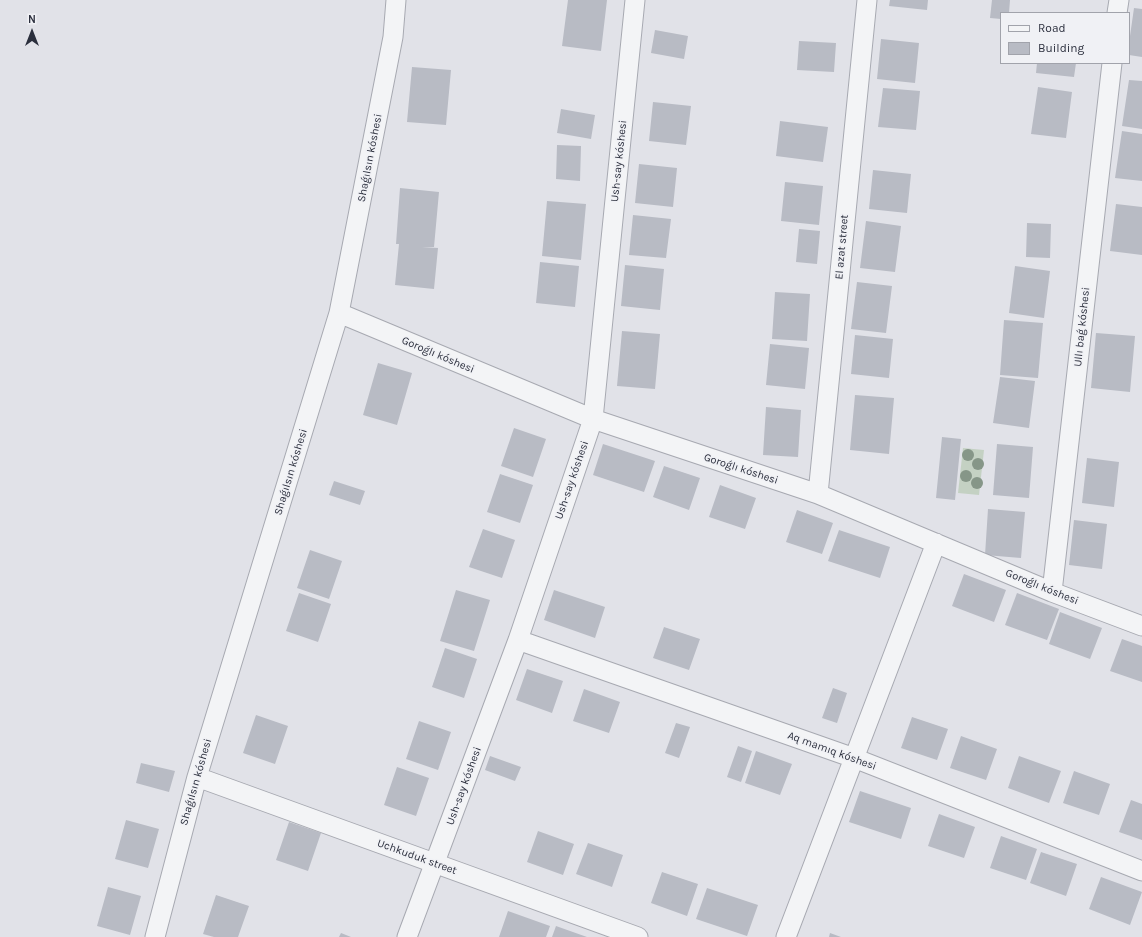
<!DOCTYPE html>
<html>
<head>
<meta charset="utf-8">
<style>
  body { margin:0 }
  #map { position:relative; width:1142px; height:937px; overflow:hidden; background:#e1e2e8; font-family:Karla,sans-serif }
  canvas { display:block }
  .legend { position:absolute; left:1000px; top:12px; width:130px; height:52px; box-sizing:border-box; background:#f0f1f5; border:1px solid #a1a3ab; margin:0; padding:5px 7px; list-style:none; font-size:12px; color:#2b2f3d }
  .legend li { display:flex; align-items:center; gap:8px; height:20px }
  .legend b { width:20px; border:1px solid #a1a3ab }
  .north { position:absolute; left:12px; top:12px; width:40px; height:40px; -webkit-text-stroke:3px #f0f1f5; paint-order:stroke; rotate:0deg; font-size:11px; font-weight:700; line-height:16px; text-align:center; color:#2b2f3d }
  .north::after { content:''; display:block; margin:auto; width:14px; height:18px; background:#2b2f3d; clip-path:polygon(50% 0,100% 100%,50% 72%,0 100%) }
</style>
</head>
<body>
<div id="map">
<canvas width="1142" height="937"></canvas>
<ul class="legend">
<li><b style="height:5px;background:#f3f4f6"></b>Road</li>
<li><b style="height:11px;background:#b8bbc4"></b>Building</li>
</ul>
<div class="north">N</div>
</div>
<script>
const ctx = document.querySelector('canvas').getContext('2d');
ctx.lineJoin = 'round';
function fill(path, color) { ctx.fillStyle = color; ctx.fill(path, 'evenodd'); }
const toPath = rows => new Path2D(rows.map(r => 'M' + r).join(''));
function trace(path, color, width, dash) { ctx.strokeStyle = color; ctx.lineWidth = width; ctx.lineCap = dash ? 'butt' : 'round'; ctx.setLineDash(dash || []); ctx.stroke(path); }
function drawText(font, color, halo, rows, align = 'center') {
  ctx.font = font + ' Karla,sans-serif'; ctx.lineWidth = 3; ctx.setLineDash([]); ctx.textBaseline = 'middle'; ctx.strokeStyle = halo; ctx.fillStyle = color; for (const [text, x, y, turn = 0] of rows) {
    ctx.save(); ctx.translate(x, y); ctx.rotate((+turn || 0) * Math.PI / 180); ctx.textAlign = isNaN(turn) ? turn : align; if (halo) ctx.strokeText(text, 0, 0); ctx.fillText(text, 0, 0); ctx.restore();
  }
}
const green = toPath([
  [963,448,984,450,979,495,958,493]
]);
const building = toPath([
  [568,0,607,0,601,51,562,46],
  [890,0,928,0,927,10,889,6],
  [992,0,1010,0,1009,13,1001,13,1001,19,990,18],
  [1134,8,1142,9,1142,57,1129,55,1129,43],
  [655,30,688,36,684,59,651,53],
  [881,39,919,43,915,83,877,79],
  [799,41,836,43,834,72,797,70],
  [1037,63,1076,63,1074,77,1036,73],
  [412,67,451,70,446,125,407,122],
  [1129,80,1142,81,1142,129,1122,126],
  [1038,87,1072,92,1066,138,1031,134],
  [883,88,920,91,916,130,878,127],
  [653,102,691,106,686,145,649,141],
  [561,109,595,115,591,139,557,133],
  [780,121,828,127,823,162,776,156],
  [1122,131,1142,134,1142,181,1115,178],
  [557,145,581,146,580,181,556,179],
  [639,164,677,168,673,207,635,203],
  [873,170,911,174,907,213,869,209],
  [785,182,823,186,819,225,781,221],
  [400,188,439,192,434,247,422,247,438,248,434,289,395,285,399,244,396,244],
  [547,201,586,204,581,260,542,256],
  [1116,204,1142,207,1142,255,1110,251],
  [633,215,671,219,666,258,629,255],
  [866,221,901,226,895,272,860,268],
  [1027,223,1051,224,1050,258,1026,257],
  [799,229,820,231,817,264,796,262],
  [540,262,579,266,575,307,536,303],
  [625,265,664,269,660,310,621,306],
  [1015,266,1050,271,1044,318,1009,313],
  [857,282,892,286,886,333,851,329],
  [775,292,810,294,807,341,772,339],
  [1004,320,1043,323,1038,378,1000,375],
  [622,331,660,334,655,389,617,386],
  [1096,333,1135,336,1130,392,1091,388],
  [855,335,893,339,889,378,851,374],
  [770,344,809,348,805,389,766,385],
  [378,363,412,373,397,425,363,415],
  [1000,377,1035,381,1029,428,993,423],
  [855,395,894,398,889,454,850,450],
  [766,407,801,410,798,457,763,455],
  [514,428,546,439,533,477,501,466],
  [942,437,961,439,955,500,936,498],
  [603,444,655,461,644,492,593,475],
  [997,444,1033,447,1029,498,993,495],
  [1087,458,1119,462,1114,507,1082,503],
  [664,466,700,478,689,510,653,497],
  [500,474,533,485,520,523,487,512],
  [334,481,365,491,360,505,329,495],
  [720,485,756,498,745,529,709,517],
  [988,509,1025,512,1021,558,985,555],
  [797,510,833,523,822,554,786,542],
  [1074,520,1107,524,1102,569,1069,565],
  [483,529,515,540,502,578,469,567],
  [839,530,890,547,880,578,828,561],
  [310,550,342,561,329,599,297,588],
  [964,574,1006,590,994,622,952,606],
  [456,590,490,600,474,651,440,641],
  [554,590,605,607,595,638,544,620],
  [299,593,331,604,318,642,286,631],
  [1017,593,1059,609,1047,640,1005,625],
  [1060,612,1102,628,1090,659,1049,644],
  [664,627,700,639,689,670,653,658],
  [1122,639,1142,646,1142,682,1110,671],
  [445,648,477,659,464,698,432,687],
  [527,669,563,681,552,713,516,700],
  [833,688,847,693,837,723,822,718],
  [584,689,620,702,609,733,573,721],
  [256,715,288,726,275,764,243,753],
  [912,717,948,729,937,760,901,748],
  [419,721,451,732,438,770,406,759],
  [676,723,690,727,679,758,665,753],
  [961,736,997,749,986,780,950,768],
  [738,746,752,751,741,782,727,777],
  [756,751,792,764,780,795,745,783],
  [490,756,521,767,515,781,485,770],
  [1019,756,1061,771,1049,803,1008,788],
  [141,763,175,771,169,792,136,783],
  [397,767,429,778,416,816,384,805],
  [1074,771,1110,784,1099,815,1063,803],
  [860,791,911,808,901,839,849,822],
  [1131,800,1142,804,1142,840,1119,832],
  [939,814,975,827,964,858,928,846],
  [126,820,159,829,148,868,115,859],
  [289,822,321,833,308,871,276,860],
  [538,831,574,844,563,875,527,862],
  [1001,836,1037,849,1026,880,990,868],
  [588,843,623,855,612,887,576,874],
  [1041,852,1077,864,1066,896,1030,883],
  [662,872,698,884,687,916,651,903],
  [1101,877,1142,892,1130,925,1089,909],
  [108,887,141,896,130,935,97,926],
  [707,888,758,905,747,936,696,919],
  [216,895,249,906,238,937,214,937,203,934],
  [508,911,550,926,546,937,499,937],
  [556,926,587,937,552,937],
  [341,933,351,937,339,937],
  [830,933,841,937,829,937]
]);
const minor = toPath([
  [1117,13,1119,0],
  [339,313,593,419,818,494,1052,592,1142,626],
  [818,494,867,0],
  [1052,592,1112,63],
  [518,640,854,758,1142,871],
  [197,777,638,937],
  [155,937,197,777,339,313,393,37,396,0],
  [407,937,518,640,593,419,635,0],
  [786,937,936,543]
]);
const trees = [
  [968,455],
  [978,464],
  [966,476],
  [977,483]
];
const streetNames = [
  ["Shaǵılsın kóshesi",370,158,-79],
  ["Ush-say kóshesi",619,161,-84],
  ["El azat street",842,247,-85],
  ["Ullı baǵ kóshesi",1082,327,-84],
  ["Goroǵlı kóshesi",438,355,23],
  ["Goroǵlı kóshesi",741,469,18],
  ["Shaǵılsın kóshesi",291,472,-73],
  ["Ush-say kóshesi",572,480,-71],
  ["Goroǵlı kóshesi",1042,587,22],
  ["Aq mamıq kóshesi",832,751,20],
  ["Shaǵılsın kóshesi",196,782,-74],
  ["Ush-say kóshesi",464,786,-70],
  ["Uchkuduk street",417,857,20]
];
fill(green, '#c4d1c3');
fill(building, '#b8bbc4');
trace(minor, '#a7a9b1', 21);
trace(minor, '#f3f4f6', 19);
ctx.fillStyle = '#869688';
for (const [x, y] of trees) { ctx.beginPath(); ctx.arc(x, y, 6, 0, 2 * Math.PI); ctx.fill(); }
drawText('11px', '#2b2f3d', '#f0f1f5', streetNames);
</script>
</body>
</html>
